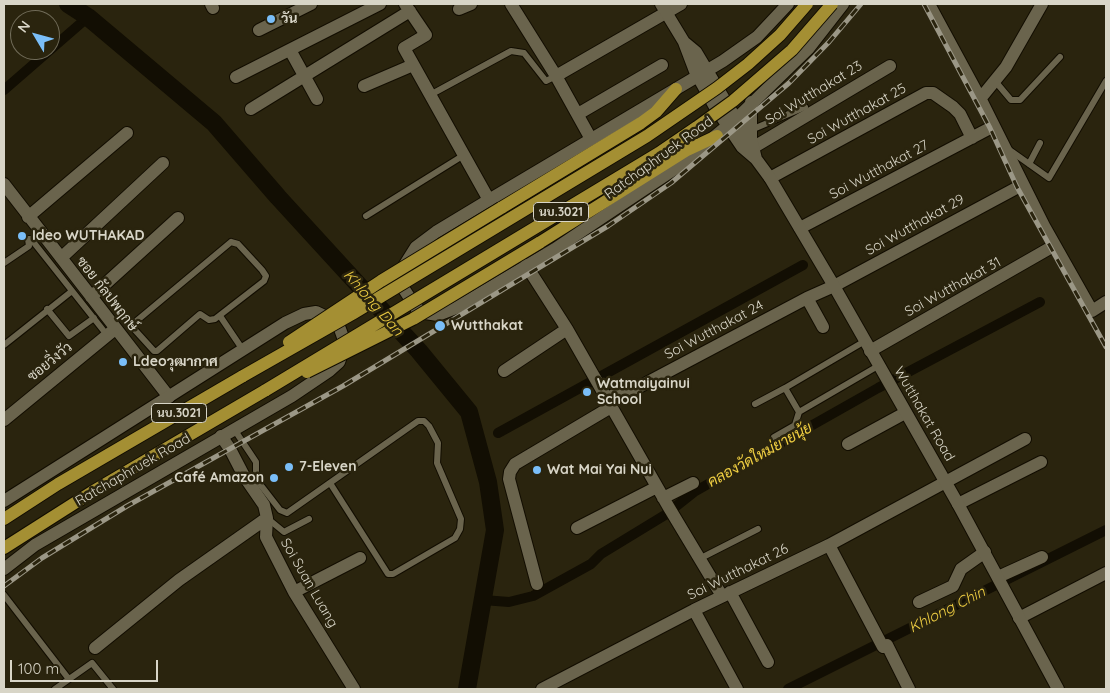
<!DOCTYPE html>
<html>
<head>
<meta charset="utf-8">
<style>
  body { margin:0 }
  #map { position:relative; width:1110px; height:693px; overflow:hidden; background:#2a240e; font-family:Quicksand,sans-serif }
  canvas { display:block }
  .frame { position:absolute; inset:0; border:5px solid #d8d5c7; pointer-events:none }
  .north { position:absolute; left:10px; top:10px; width:50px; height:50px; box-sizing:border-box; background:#2a240e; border:1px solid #706b58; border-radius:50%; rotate:307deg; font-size:14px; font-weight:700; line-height:20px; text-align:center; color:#d8d5c7 }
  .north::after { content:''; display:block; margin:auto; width:18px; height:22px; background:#7abef8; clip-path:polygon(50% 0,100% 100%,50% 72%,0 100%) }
  .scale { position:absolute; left:10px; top:660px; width:148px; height:22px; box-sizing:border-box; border:2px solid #d8d5c7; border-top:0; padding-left:6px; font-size:15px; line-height:18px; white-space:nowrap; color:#d8d5c7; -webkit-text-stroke:4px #2a240e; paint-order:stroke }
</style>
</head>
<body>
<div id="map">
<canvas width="1110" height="693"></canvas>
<div class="frame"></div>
<div class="north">N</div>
<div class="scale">100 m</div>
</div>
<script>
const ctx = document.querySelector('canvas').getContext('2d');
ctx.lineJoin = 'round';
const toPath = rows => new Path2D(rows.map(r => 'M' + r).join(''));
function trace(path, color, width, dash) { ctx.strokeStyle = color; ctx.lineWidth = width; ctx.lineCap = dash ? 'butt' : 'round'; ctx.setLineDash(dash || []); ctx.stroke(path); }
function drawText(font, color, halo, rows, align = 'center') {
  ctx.font = font + ' Quicksand,Sarabun,sans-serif'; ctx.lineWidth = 5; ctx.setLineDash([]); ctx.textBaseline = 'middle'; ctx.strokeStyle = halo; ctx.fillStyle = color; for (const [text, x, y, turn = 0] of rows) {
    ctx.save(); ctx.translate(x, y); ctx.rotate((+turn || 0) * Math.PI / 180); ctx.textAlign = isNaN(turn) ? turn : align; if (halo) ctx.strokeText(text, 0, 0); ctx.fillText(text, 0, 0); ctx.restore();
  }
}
const canal = toPath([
  [4,90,88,17],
  [498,433,803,265],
  [483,600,509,602,533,596,591,564,601,554,665,515,694,492,878,388,1040,302],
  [788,689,1106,530]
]);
const river = toPath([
  [68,4,88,17,214,123,278,197,419,351,469,412,488,482,495,530,467,689]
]);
const lane = toPath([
  [995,81,1011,100,1020,100,1060,57],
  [430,95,511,51,524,53,546,81,556,76],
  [751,130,805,107],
  [1008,149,1049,178,1106,81],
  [1029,164,1040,143],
  [366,216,464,155],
  [231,242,238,244,262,270,266,276,264,281,215,319,209,320,200,314,157,351,154,351,134,329,134,323,231,242],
  [4,263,29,246,28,239,31,239,107,335],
  [47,309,69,336,94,318],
  [220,316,243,350],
  [865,341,785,388,799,412,878,366],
  [4,345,72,291],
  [755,404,785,388],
  [234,429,256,462,256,479,280,510,287,513,418,421,424,421,429,426,438,443,437,463,461,519,460,529,455,538,393,574,388,574,330,483],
  [774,437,795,425,799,412],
  [267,518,284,532,309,519],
  [701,558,758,529],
  [4,595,68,678],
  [55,689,92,663,113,689]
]);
const street = toPath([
  [211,4,213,8],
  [405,4,426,35,404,48,489,200],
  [511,4,556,76,591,139],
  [929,4,981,100,1044,226,1092,311,1106,302],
  [459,9,471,4],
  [259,30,311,4],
  [290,50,317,99],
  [556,76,681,4],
  [236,77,380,4],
  [364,86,413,65],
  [980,99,1006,67,1042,4],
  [251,109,410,11],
  [578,114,662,65],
  [754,147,890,66],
  [770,178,926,93,933,93,953,107,960,114,972,138],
  [4,184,169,397],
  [28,217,127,133],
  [800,228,994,126],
  [61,258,163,163],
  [526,265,567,329,668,506,722,596],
  [91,297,178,218],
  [807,298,823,327],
  [870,351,1050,248],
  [504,371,567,329],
  [607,399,622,390,637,388,807,298,834,286,1022,185],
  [4,420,115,329],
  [221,436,230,449,244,476,264,505,267,518,266,537,294,592,354,689],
  [848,444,905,413],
  [663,498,693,483],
  [958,504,1041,462],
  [577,528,657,487],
  [829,545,883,647,887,645,909,689],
  [998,577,1042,557],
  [537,584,509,479,510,472,515,464,611,407],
  [294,592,360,558],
  [730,592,768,662],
  [919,602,953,586,961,569,985,552],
  [694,610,737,689],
  [1019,618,1106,573],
  [95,648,179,580,267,518],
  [542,689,694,610,829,545,1025,439]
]);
const secondary = toPath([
  [661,4,684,42,695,71,715,107,742,147,756,159,770,178,834,286,958,504,1058,689],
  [788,4,757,37,723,61,489,200,436,232,416,247,401,271,402,286,416,308,425,313,438,315,456,308,555,249,679,166,736,119,808,49,843,4],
  [684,42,696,52,736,119,751,139,756,159],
  [751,102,751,139],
  [4,501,285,323,304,314,316,312,331,319,340,329,344,340,344,348,339,362,329,371,292,396,35,545,4,569]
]);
const primary = toPath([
  [501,208,641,123,656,112,676,89],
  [539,243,687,150,717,136],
  [4,519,58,484,243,376],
  [4,548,92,492,266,390]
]);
const rail = toPath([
  [924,4,990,128,1017,187,1106,347],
  [4,586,42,558,127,506,343,386,608,226,671,183,789,83,829,42,861,4]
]);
const primaryBridge = toPath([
  [289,342,381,281,501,208],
  [307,372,413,319,539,243],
  [243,376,352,314,647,136,717,88,748,64,780,35,807,4],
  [266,390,659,153,697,127,733,101,792,50,832,4]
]);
const markers = [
  [271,19,5,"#7abef8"],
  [22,236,5,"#7abef8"],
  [440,326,6,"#7abef8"],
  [123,362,5,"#7abef8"],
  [587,392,5,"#7abef8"],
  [289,467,5,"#7abef8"],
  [537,470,5,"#7abef8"],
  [274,478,5,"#7abef8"]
];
const shields = [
  [561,212,55],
  [179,413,55]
];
const shieldNames = [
  ["นบ.3021",561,212],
  ["นบ.3021",179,413]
];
const poiNames = [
  ["วัน",281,19],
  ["Ideo WUTHAKAD",32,236],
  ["Wutthakat",451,326],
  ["Ldeoวุฒากาศ",133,362],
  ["Watmaiyainui",597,384],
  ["School",597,400],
  ["7-Eleven",299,467],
  ["Wat Mai Yai Nui",547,470],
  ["Café Amazon",264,478,"right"]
];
const streetNames = [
  ["Soi Wutthakat 23",814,93,-31],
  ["Soi Wutthakat 25",857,114,-29],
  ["Ratchaphruek Road",659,158,-36],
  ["Soi Wutthakat 27",879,170,-28],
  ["Soi Wutthakat 29",915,225,-29],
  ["Soi Wutthakat 31",953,287,-29],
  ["ซอย กัลปพฤกษ์",107,294,52],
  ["Soi Wutthakat 24",714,330,-28],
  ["ซอยวิ่งวัว",50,362,-39],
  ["Wutthakat Road",924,414,60],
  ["Ratchaphruek Road",133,470,-30],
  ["Soi Wutthakat 26",738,572,-26],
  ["Soi Suan Luang",309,583,60]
];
const waterNames = [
  ["Khlong Dan",373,303,49],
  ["คลองวัดใหม่ยายนุ้ย",760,455,-29],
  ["Khlong Chin",947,610,-27]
];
trace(canal, '#120e03', 10);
trace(river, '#120e03', 18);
trace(lane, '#120d00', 8);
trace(street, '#120d00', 14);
trace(secondary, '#120d00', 14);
trace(primary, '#120d00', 14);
trace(lane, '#6a644d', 6);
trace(street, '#6a644d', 12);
trace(secondary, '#6a644d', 12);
trace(primary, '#a48f33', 12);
trace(rail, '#9b9786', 5);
trace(rail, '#2a240e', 3, [9]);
trace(primaryBridge, '#120d00', 14, []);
trace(primaryBridge, '#a48f33', 12);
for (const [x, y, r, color] of markers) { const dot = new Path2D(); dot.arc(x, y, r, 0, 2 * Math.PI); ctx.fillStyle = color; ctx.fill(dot); trace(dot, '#2a240e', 2); }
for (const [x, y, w] of shields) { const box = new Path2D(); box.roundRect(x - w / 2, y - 9.5, w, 19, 4); ctx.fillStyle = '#2a240e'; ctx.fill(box); trace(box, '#d8d5c7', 1); }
drawText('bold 12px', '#d8d5c7', null, shieldNames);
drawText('bold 14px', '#d8d5c7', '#2a240e', poiNames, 'left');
drawText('14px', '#d8d5c7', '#2a240e', streetNames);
drawText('italic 15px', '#efce42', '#2a240e', waterNames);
</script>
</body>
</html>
